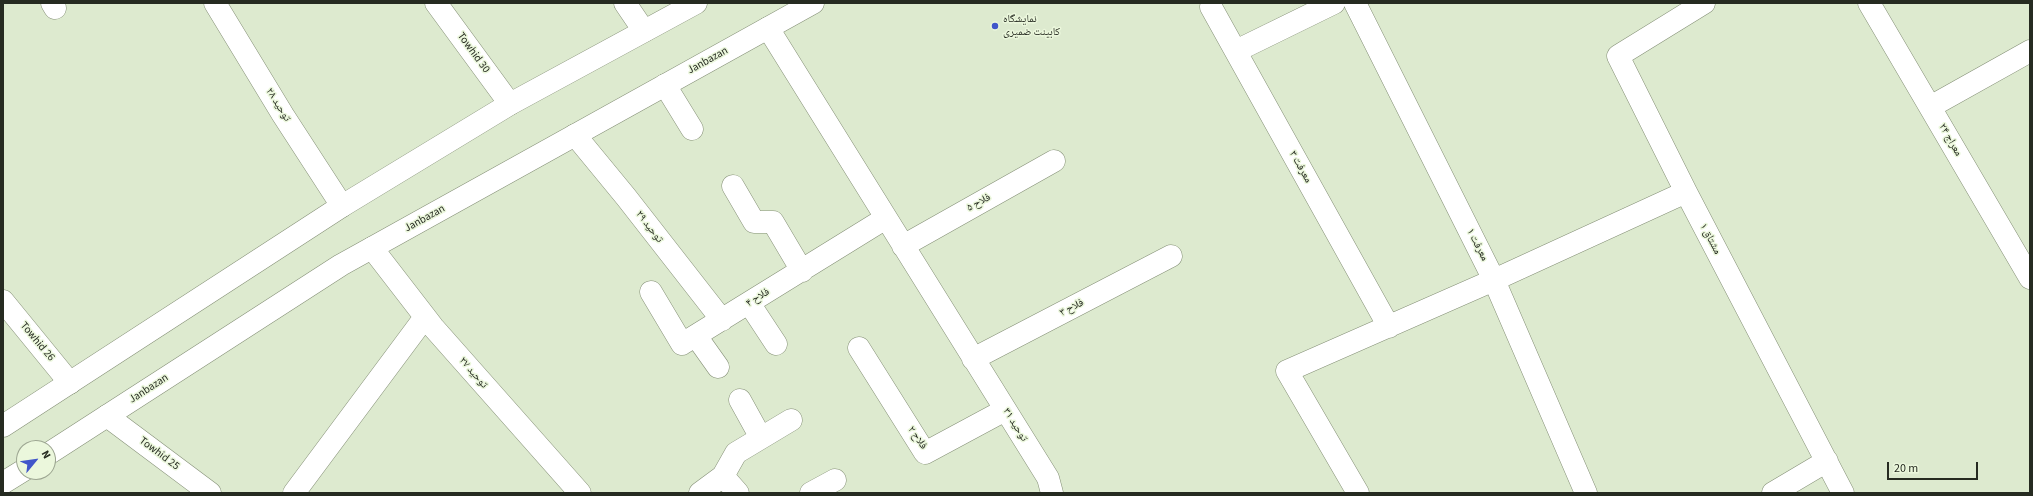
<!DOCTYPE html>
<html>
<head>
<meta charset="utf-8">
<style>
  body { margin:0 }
  #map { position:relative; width:2033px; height:496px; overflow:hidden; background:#ddeacf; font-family:"Source Sans 3",sans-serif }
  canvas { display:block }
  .frame { position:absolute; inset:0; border:4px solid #262b21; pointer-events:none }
  .north { position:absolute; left:16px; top:440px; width:40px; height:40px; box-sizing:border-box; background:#ebf7dc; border:1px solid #9ca591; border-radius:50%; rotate:61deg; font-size:11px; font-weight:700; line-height:16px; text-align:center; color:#262b21 }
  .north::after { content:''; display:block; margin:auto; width:14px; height:18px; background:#4156ca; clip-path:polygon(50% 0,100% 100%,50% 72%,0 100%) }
  .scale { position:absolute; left:1887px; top:462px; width:91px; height:18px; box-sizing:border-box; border:2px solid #262b21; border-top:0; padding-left:5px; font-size:12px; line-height:14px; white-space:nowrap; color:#262b21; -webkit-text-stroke:3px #ebf7dc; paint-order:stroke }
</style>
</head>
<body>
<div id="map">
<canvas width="2033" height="496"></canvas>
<div class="frame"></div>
<div class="north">N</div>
<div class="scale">20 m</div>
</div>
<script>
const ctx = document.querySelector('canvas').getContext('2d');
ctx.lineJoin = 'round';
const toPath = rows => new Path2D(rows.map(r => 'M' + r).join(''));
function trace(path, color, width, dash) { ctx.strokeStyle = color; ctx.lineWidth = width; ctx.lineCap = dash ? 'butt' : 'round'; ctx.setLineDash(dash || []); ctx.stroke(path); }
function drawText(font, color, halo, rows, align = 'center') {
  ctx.font = font + ' "Source Sans 3","Noto Naskh Arabic",sans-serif'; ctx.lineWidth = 3; ctx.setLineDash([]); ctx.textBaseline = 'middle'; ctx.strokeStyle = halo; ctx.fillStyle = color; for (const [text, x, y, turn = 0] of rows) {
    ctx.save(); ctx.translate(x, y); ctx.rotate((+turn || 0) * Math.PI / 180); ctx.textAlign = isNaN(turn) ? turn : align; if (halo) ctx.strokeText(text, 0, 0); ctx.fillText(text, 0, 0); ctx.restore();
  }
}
const minor = toPath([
  [52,3,55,8],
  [215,3,283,115,342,206],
  [436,3,510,104],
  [625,3,644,31],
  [1355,3,1494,280,1586,493],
  [1704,3,1618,56,1686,192,1843,493],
  [1869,3,2030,278],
  [1211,7,1389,327],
  [768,28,1048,478,1052,493],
  [1236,51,1334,3],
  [665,85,692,129],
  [1930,107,2030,51],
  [575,135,626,197,722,320],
  [733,186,754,222,773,222,802,271],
  [903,246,1054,161],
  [372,248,433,327,580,493],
  [651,292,682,344,886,218],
  [3,301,70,383],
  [749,303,776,344],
  [696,336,718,367],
  [859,348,925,453,1005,410],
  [973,359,1171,256],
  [740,400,761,438],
  [107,416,210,493],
  [723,476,736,453,791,420],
  [294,493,425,317],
  [700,493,723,476,738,493],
  [811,493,835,480],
  [1358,493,1287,371,1494,280,1686,192],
  [1773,493,1827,461]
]);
const highway = toPath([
  [3,426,342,206,510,104,696,3],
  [48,454,341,265,813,3],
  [3,483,24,470]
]);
const markers = [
  [995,26,4,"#4156ca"]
];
const poiNames = [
  ["نمایشگاه",1003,20],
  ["کابینت ضمیری",1003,33]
];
const streetNames = [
  ["Towhid 30",473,53,54],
  ["Janbazan",708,61,-29],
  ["توحید ۲۸",278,105,58],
  ["معراج ۲۴",1950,140,60],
  ["معرفت ۳",1300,167,61],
  ["فلاح ۵",979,203,-29],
  ["Janbazan",425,219,-29],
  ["توحید ۲۹",649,227,52],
  ["مشتاق ۱",1710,239,62],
  ["معرفت ۱",1477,245,63],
  ["فلاح ۴",758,298,-32],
  ["فلاح ۳",1072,308,-27],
  ["Towhid 26",37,342,50],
  ["توحید ۲۷",473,373,49],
  ["Janbazan",149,389,-33],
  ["توحید ۳۱",1015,425,58],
  ["فلاح ۲",917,438,55],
  ["Towhid 25",159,454,37]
];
trace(minor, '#848f76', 23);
trace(highway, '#848f76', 23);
trace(minor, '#fff', 22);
trace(highway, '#fff', 22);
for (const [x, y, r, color] of markers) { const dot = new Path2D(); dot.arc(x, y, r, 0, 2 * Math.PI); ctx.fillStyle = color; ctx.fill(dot); trace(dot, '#ebf7dc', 1.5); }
drawText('11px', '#262b21', '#ebf7dc', poiNames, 'left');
drawText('11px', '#262b21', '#ebf7dc', streetNames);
</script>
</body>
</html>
